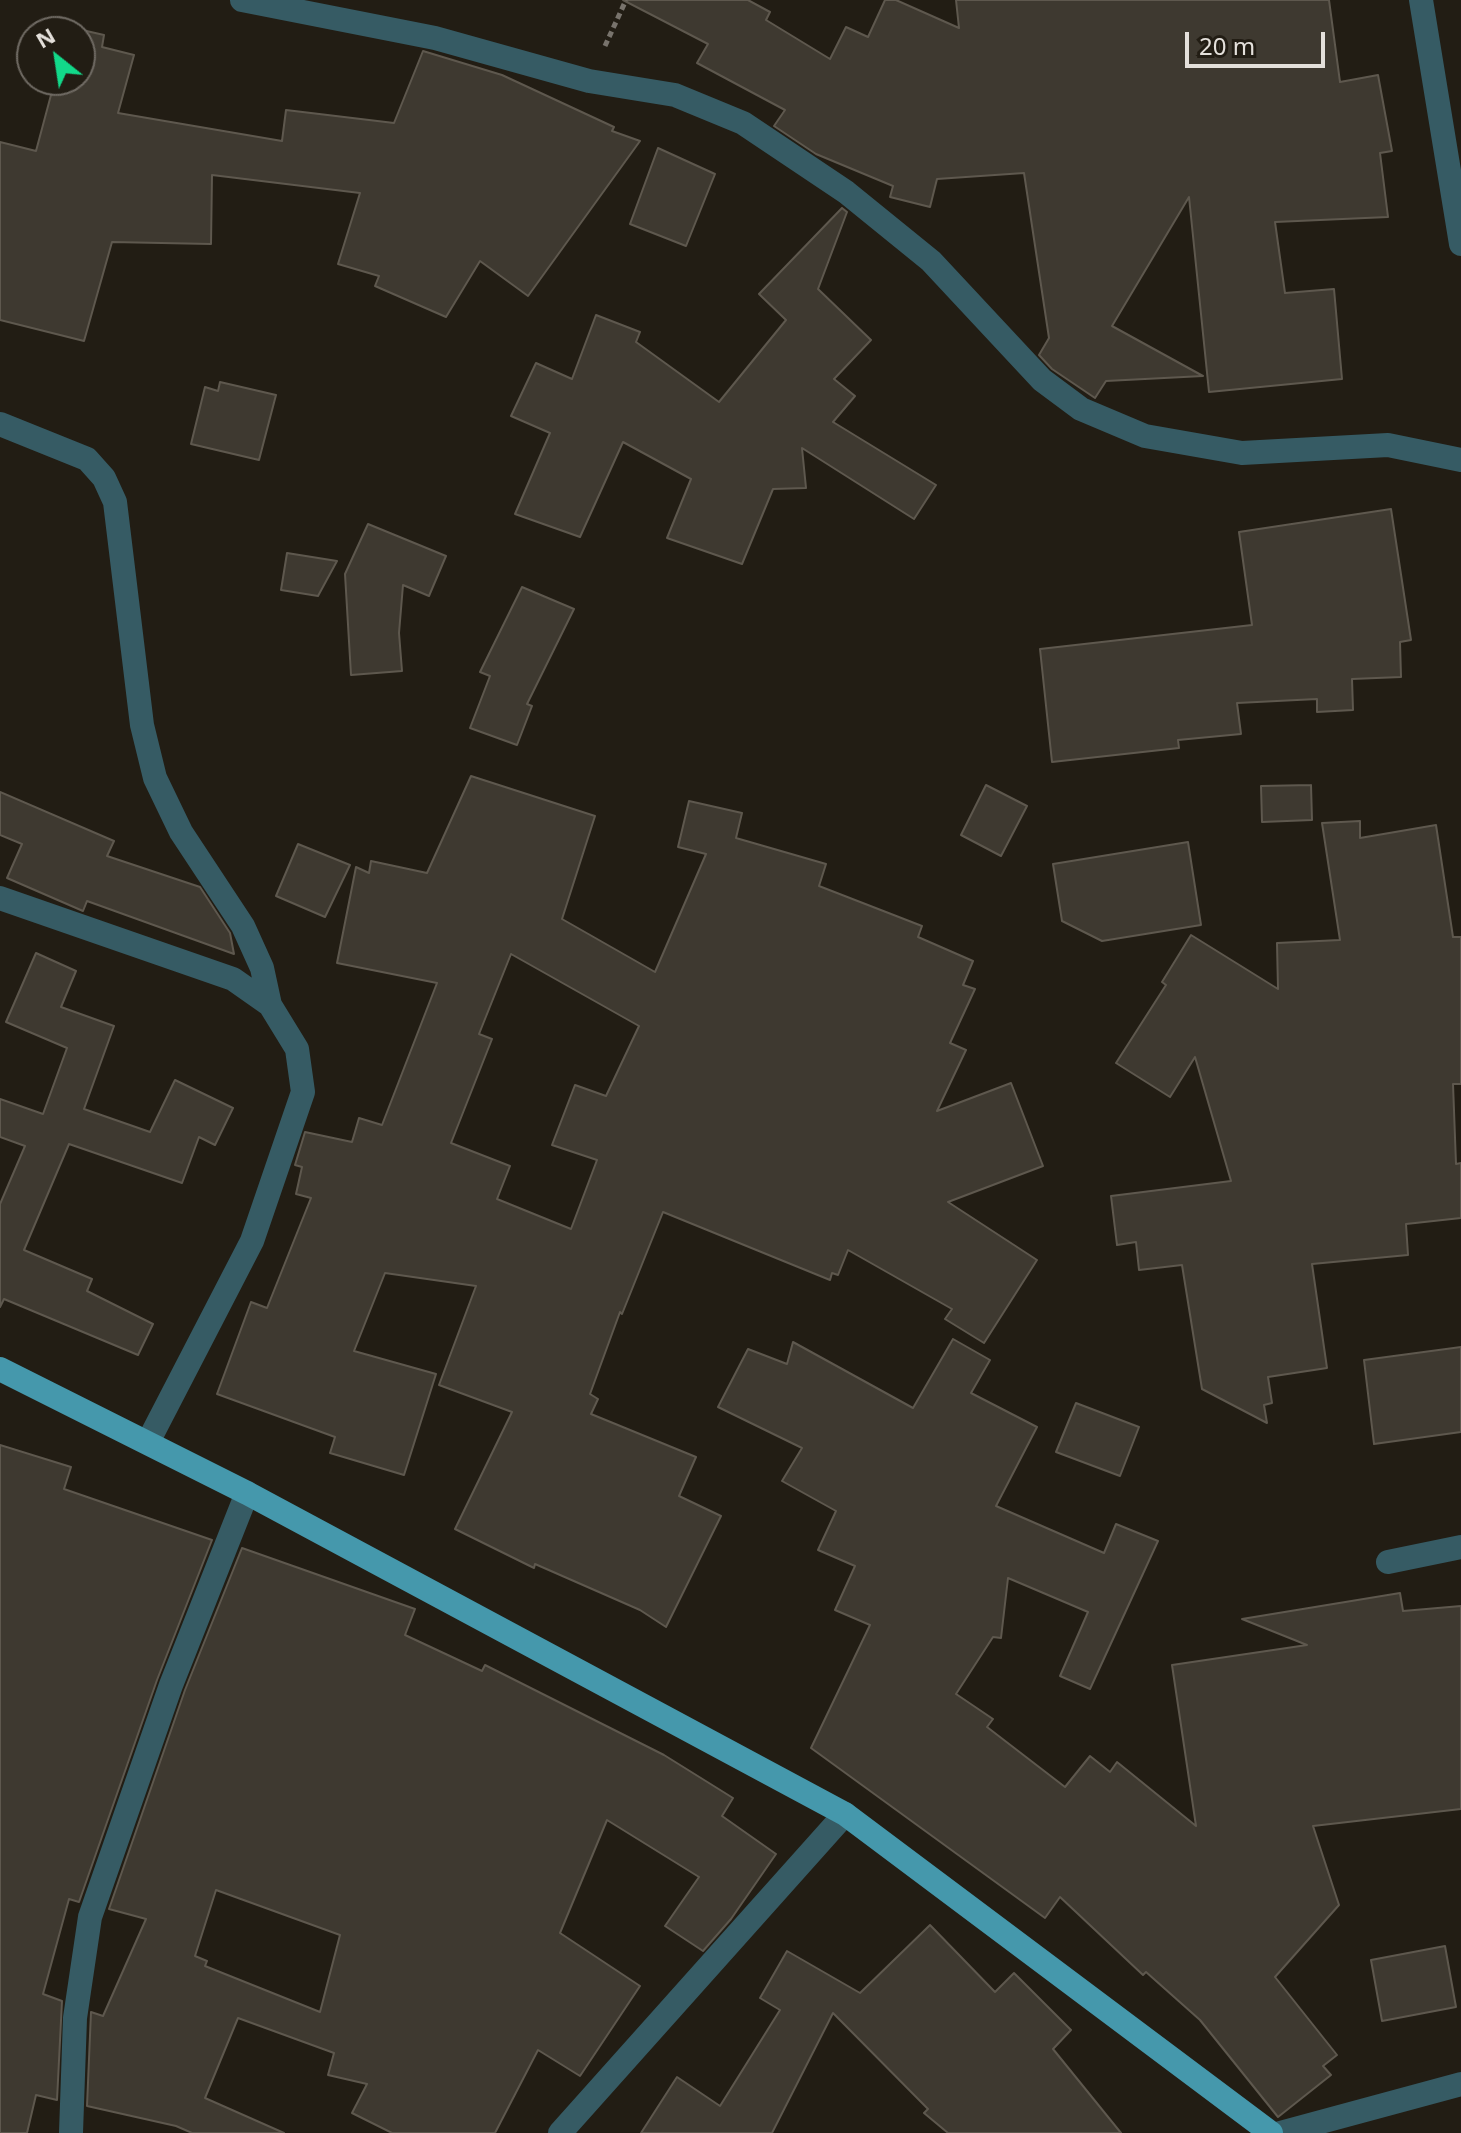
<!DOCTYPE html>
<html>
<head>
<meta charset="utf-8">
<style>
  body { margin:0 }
  #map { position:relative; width:1461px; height:2133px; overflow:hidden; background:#221d14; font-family:"Noto Sans",sans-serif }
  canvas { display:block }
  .north { position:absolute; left:16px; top:16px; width:80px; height:80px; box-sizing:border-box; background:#221d14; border:2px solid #706b64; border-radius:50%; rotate:330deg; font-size:22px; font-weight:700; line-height:32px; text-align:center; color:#e4e0db }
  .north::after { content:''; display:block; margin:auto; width:28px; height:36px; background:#12d98a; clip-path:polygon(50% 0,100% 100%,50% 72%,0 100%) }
  .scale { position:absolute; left:1185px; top:32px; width:140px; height:36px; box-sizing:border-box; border:4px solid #e4e0db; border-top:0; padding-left:10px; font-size:24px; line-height:28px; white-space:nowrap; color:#e4e0db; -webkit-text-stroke:6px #221d14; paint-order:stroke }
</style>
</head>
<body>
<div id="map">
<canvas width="1461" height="2133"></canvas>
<div class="north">N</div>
<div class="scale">20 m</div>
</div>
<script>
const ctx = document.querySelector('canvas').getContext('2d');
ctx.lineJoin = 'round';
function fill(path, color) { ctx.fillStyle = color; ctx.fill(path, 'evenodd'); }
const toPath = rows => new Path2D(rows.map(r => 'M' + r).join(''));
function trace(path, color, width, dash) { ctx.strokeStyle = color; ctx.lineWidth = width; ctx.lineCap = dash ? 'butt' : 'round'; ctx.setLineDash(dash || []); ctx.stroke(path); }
const building = toPath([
  [623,0,748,0,770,12,766,20,830,59,846,27,868,37,885,0,896,0,959,28,956,0,1329,0,1340,82,1378,75,1392,151,1380,153,1388,217,1275,222,1285,293,1334,289,1342,379,1209,392,1189,197,1112,326,1203,376,1106,381,1095,398,1052,369,1039,355,1049,338,1024,173,937,179,930,207,890,197,893,186,816,154,774,126,785,110,697,63,708,44,623,0],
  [69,27,104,35,102,47,134,55,118,113,282,141,286,110,394,123,423,51,502,75,614,127,612,131,640,141,528,296,480,261,446,317,375,286,379,276,338,264,360,193,212,175,211,244,112,242,84,341,0,320,0,142,36,151,55,80,80,80,80,32,67,32,69,27],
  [658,148,715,174,686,246,630,224,658,148],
  [842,208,847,212,818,289,871,340,834,379,855,396,833,422,936,485,914,519,802,448,806,488,773,489,742,564,667,538,691,479,623,442,580,537,515,514,550,433,511,416,536,363,572,379,596,315,640,332,636,342,719,402,786,320,759,294,842,208],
  [220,382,276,395,259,460,191,444,205,387,218,391,220,382],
  [1391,509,1411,640,1400,642,1401,677,1352,679,1353,710,1317,712,1317,699,1237,703,1241,734,1178,740,1179,748,1052,762,1040,649,1252,625,1239,532,1391,509],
  [368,524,446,556,429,596,403,585,399,633,402,671,351,675,345,574,368,524],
  [287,553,337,561,318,596,281,590,287,553],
  [522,587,574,609,527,704,532,706,517,745,470,728,490,676,480,672,522,587],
  [471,776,595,816,562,919,655,972,706,854,678,847,689,801,742,813,736,838,826,864,819,886,922,926,918,937,973,961,963,985,975,989,950,1043,966,1050,937,1111,1011,1083,1043,1166,948,1202,1037,1260,984,1343,945,1319,952,1309,848,1250,838,1275,832,1273,830,1280,663,1212,622,1314,620,1312,590,1394,598,1399,591,1414,696,1457,679,1496,721,1516,666,1627,640,1610,535,1564,534,1568,455,1529,512,1412,439,1385,476,1286,385,1273,354,1351,436,1374,404,1475,330,1453,335,1437,217,1394,251,1302,267,1308,311,1198,296,1194,302,1167,295,1165,305,1132,352,1142,359,1118,382,1125,437,983,337,963,356,867,369,873,371,861,427,873,471,776],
  [511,954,639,1026,606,1096,575,1085,552,1145,597,1160,571,1229,497,1199,510,1166,451,1143,492,1039,479,1034,511,954],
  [986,785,1027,806,1001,856,961,835,986,785],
  [1311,785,1312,820,1262,822,1261,786,1311,785],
  [0,792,114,841,107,856,200,887,230,933,234,954,87,901,83,911,7,878,22,844,0,835,0,792],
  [1360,821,1360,838,1436,825,1453,937,1461,937,1461,1084,1453,1084,1456,1164,1461,1163,1461,1218,1406,1224,1408,1255,1312,1264,1327,1368,1268,1377,1272,1403,1264,1405,1267,1423,1202,1389,1182,1265,1139,1270,1136,1242,1117,1245,1111,1196,1231,1181,1195,1057,1170,1097,1116,1063,1166,985,1162,982,1191,935,1278,989,1277,943,1340,940,1322,823,1360,821],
  [1188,842,1201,925,1102,941,1062,921,1053,864,1188,842],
  [298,844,350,865,325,917,276,896,298,844],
  [36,953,76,971,61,1007,114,1026,84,1109,150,1132,175,1080,233,1108,215,1145,199,1137,182,1183,69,1144,24,1250,92,1279,87,1291,153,1324,138,1355,4,1299,0,1307,0,1204,25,1146,0,1137,0,1099,43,1114,67,1048,6,1022,36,953],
  [953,1339,990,1360,971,1393,1037,1427,996,1506,1104,1553,1116,1524,1158,1541,1090,1689,1060,1676,1088,1612,1008,1578,1001,1638,993,1637,956,1694,993,1719,987,1727,1065,1787,1090,1756,1110,1772,1117,1762,1196,1826,1172,1665,1307,1645,1242,1619,1400,1593,1403,1611,1461,1606,1461,1809,1313,1826,1339,1905,1275,1977,1337,2055,1323,2066,1331,2075,1278,2117,1200,2020,1146,1972,1143,1975,1060,1897,1045,1918,811,1748,870,1625,835,1610,855,1566,818,1550,836,1511,782,1481,802,1448,718,1407,748,1349,787,1364,793,1342,913,1408,953,1339],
  [1461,1347,1461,1432,1374,1444,1364,1360,1461,1347],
  [1076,1403,1139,1427,1120,1476,1056,1452,1076,1403],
  [0,1445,71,1467,64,1489,212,1540,157,1680,79,1902,69,1899,43,1994,62,2001,57,2100,36,2095,27,2133,0,2133,0,1445],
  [242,1548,415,1609,405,1635,482,1671,485,1665,664,1755,733,1798,722,1816,776,1854,731,1919,703,1951,665,1926,699,1877,607,1820,560,1933,640,1986,580,2076,538,2050,495,2133,392,2133,352,2113,367,2084,328,2075,334,2053,238,2018,205,2098,284,2133,192,2133,176,2126,87,2106,91,2012,103,2016,146,1919,109,1909,185,1690,242,1548],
  [216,1890,340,1935,320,2012,205,1966,207,1961,195,1956,216,1890],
  [930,1925,995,1992,1014,1973,1071,2030,1053,2049,1121,2133,948,2133,924,2113,928,2109,833,2013,772,2133,641,2133,677,2077,720,2106,780,2010,760,1998,787,1951,860,1993,930,1925],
  [1445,1946,1456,2007,1382,2021,1371,1960,1445,1946]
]);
const path = toPath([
  [605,46,626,0]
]);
const minor = toPath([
  [242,0,435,38,589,81,675,95,743,123,846,192,931,261,1042,380,1081,409,1145,436,1242,453,1388,445,1461,460],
  [1421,0,1461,244],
  [0,424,87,459,104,478,115,502,142,725,155,778,181,832,243,926,262,968,270,1005],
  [0,898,233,979,270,1005,297,1049,303,1092,252,1241,148,1442],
  [1388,1562,1461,1547],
  [71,2133,75,2018,90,1917,171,1685,247,1493],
  [560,2133,845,1814],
  [1280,2133,1461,2084]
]);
const major = toPath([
  [0,1369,247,1493,845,1814,1271,2133]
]);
fill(building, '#3e3930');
trace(building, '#5e584e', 2);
trace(path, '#78736c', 5, [6, 4]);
trace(minor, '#365b64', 24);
trace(major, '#4598ac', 24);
</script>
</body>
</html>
